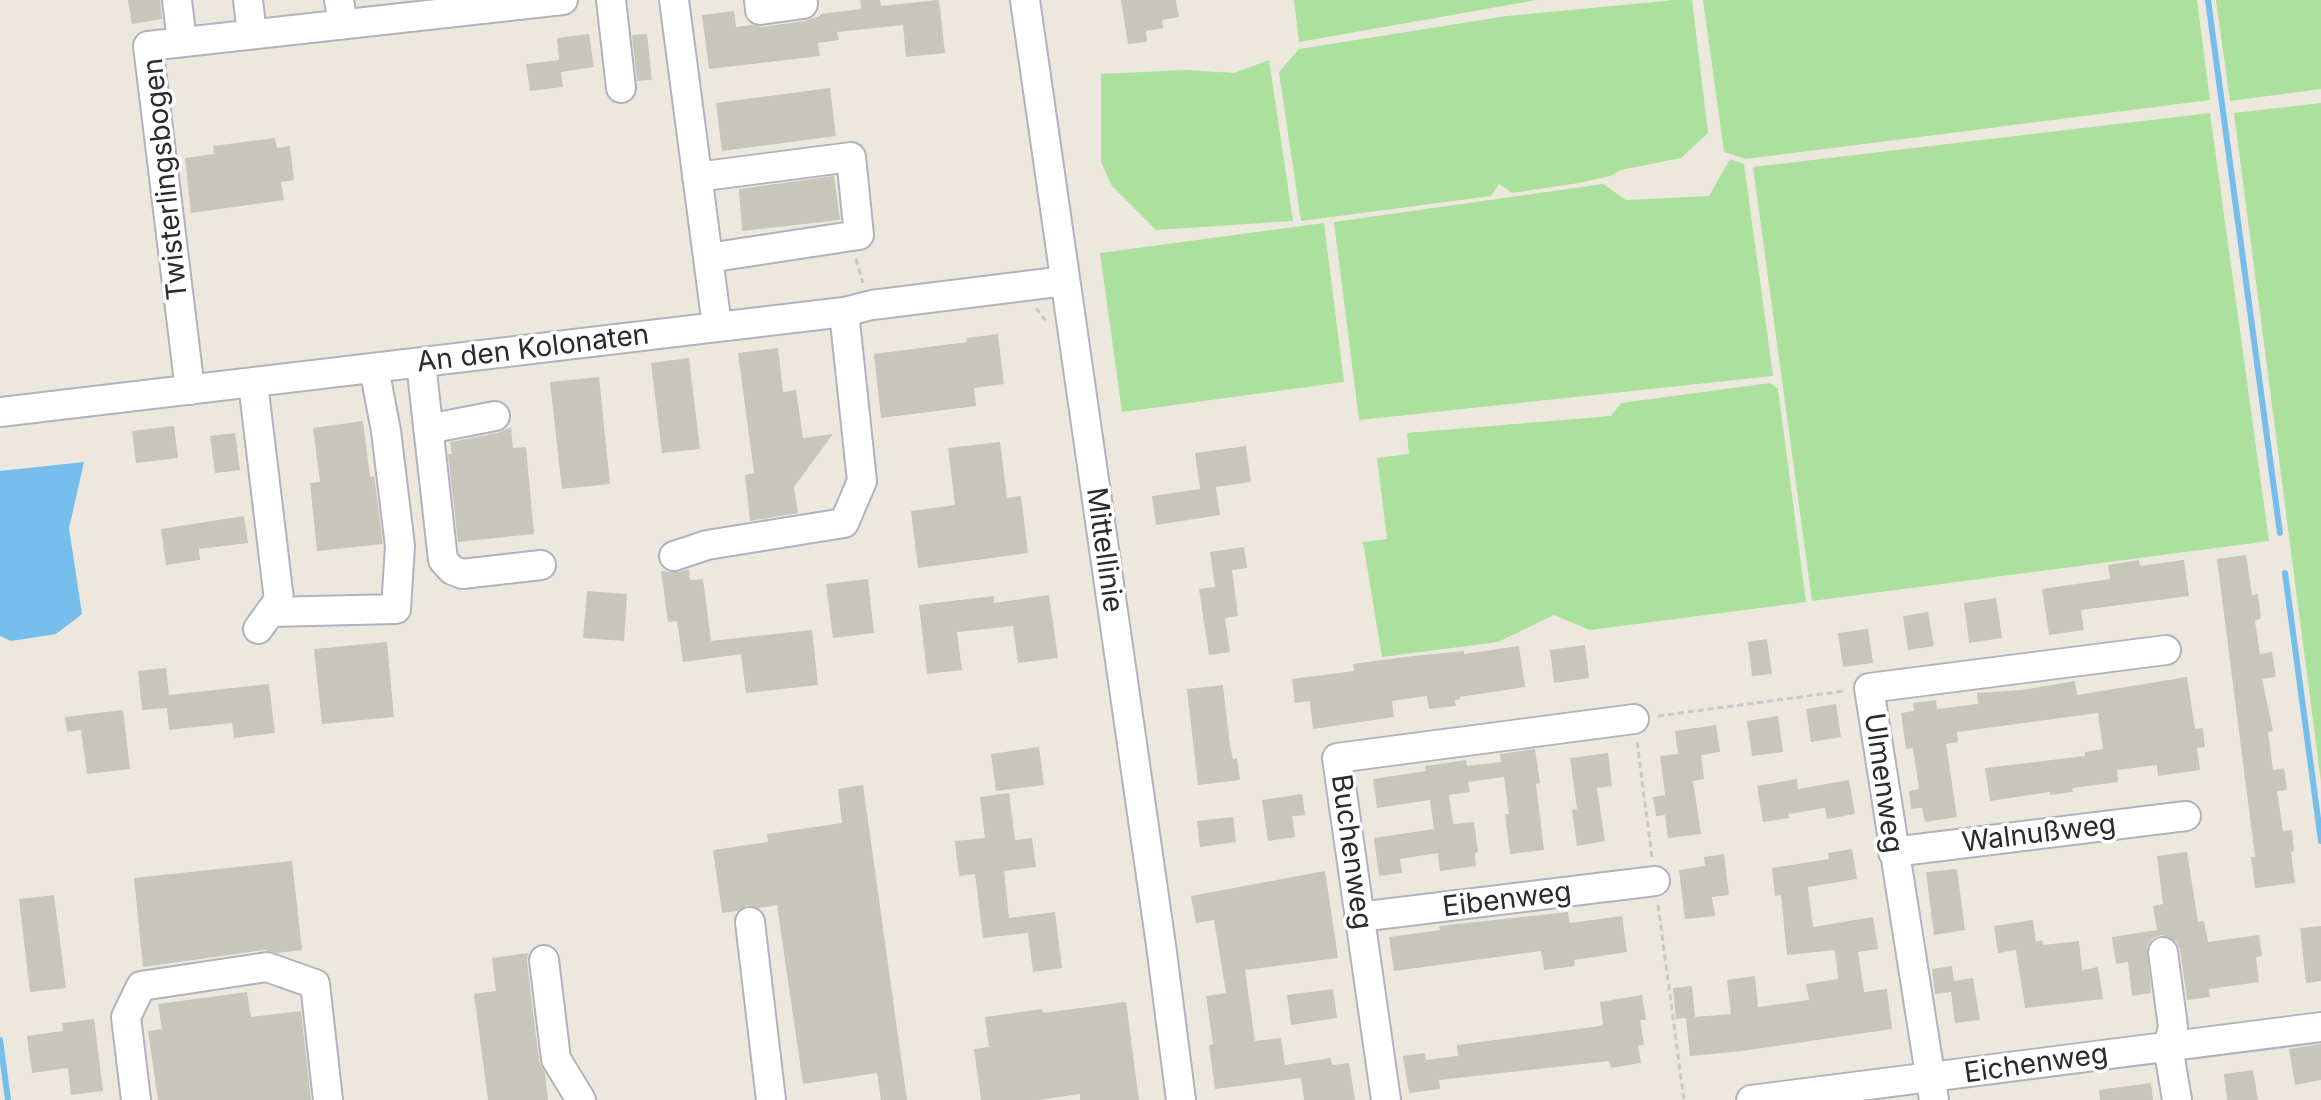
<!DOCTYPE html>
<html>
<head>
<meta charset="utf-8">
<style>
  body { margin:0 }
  canvas { display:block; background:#ece8de }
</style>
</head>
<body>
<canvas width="2321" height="1100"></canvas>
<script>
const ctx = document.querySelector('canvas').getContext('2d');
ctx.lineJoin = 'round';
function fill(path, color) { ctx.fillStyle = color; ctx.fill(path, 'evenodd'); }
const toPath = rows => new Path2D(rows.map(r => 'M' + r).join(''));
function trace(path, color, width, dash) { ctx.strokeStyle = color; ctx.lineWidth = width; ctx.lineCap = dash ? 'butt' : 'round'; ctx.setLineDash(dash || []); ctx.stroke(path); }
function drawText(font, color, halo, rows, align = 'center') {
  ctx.font = font + ' Inter,sans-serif'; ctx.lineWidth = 7; ctx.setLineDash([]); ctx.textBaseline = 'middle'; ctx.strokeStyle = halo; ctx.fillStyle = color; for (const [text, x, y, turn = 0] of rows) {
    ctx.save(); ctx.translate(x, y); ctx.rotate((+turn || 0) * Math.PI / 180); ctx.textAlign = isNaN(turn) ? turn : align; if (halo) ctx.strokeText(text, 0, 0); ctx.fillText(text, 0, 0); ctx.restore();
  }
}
const green = toPath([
  [1294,0,1537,0,1299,42],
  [1675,0,1692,0,1708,133,1681,158,1621,170,1610,176,1579,183,1512,193,1499,184,1491,196,1301,221,1279,72,1299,49,1507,16],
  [1703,0,2197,0,2210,100,1746,159,1724,152],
  [2216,0,2321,0,2321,89,2230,101],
  [1269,60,1293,221,1156,230,1112,186,1101,162,1101,74,1185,70,1234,73],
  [2321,103,2321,782,2234,113],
  [2210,113,2269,541,1812,601,1753,167],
  [1730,159,1744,164,1773,376,1359,420,1334,222,1603,184,1626,200,1709,196],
  [1324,223,1344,382,1122,412,1100,253],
  [1770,383,1778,389,1806,602,1590,630,1554,615,1498,642,1382,657,1363,542,1387,539,1377,458,1409,454,1407,433,1611,416,1621,403]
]);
const water = toPath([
  [84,462,69,528,82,614,56,634,11,641,0,636,0,471]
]);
const stream = toPath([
  [2208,0,2280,533],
  [2285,573,2321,841],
  [0,1040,8,1100]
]);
const building = toPath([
  [128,0,160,0,162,19,132,24],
  [860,0,880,0,881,6,939,0,945,53,906,57,903,25,837,32,839,40,818,43,820,56,709,69,702,15,734,11,736,27,752,25,762,27,805,21,820,16,820,14,861,9],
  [1121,0,1176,0,1179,17,1162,20,1163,28,1146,31,1147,42,1128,44],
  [589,34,594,67,561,72,563,87,530,91,526,64,559,60,557,38],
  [647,34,652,80,637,81,632,35],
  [830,88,836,136,722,151,716,103],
  [275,138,277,148,290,146,294,180,281,182,284,200,191,213,185,158,214,154,213,146],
  [834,176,840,220,742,231,739,189],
  [998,334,1004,384,974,388,976,406,881,418,874,354,967,342,966,338],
  [778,348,783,392,796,390,803,438,833,434,794,487,798,513,750,521,745,475,754,473,738,353],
  [689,358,700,449,662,453,651,363],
  [599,377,610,484,562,489,550,382],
  [363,421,370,477,374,476,383,544,317,551,310,483,320,482,313,428],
  [174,426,178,458,136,463,132,431],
  [511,427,513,448,526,447,534,534,458,542,448,454,452,454,450,442,498,433],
  [235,433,240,470,215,473,210,436],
  [1000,442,1007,498,1021,496,1028,553,918,568,911,511,955,505,948,448],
  [1246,446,1251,482,1216,487,1220,515,1156,525,1152,496,1200,489,1195,453],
  [244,516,248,543,199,549,200,560,166,565,161,529],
  [1244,547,1247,568,1232,570,1238,616,1225,618,1230,652,1209,655,1199,589,1215,587,1210,552],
  [2246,555,2252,595,2258,594,2261,618,2255,621,2260,654,2272,652,2276,677,2262,679,2273,731,2268,732,2273,770,2284,768,2287,790,2277,791,2283,831,2292,830,2294,851,2291,852,2295,883,2255,888,2251,857,2255,857,2217,559],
  [2139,560,2140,566,2184,560,2189,596,2081,610,2084,630,2049,635,2042,589,2110,579,2108,565],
  [689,569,690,580,703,579,711,641,812,630,818,685,746,693,741,654,683,662,677,621,668,622,661,571,679,572],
  [868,579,874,633,833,638,826,584],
  [587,591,627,594,624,641,583,638],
  [1049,595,1058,658,1018,663,1013,626,957,632,962,670,927,674,919,605,994,596,994,603],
  [1996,598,2002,638,1969,643,1964,603],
  [1928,612,1934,646,1908,650,1903,616],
  [1868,629,1873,663,1843,667,1838,633],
  [1767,639,1772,674,1752,676,1748,642],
  [387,642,394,717,322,724,314,649],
  [1585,645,1589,678,1554,683,1550,650],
  [1519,646,1525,687,1460,697,1460,699,1455,700,1456,706,1429,709,1427,696,1392,701,1394,717,1313,729,1310,701,1295,703,1292,679,1354,671,1353,664,1404,657,1464,651,1464,654],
  [166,668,169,695,269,684,275,733,234,738,232,723,169,730,167,708,142,710,138,671],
  [2187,677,2195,729,2203,728,2205,747,2197,748,2200,770,2158,776,2157,765,2117,770,2118,782,2072,788,2073,792,2050,795,2050,792,1990,801,1985,768,2085,756,2085,752,2103,749,2098,713,1957,732,1958,742,1946,744,1957,817,1925,822,1922,808,1911,809,1909,791,1919,789,1913,748,1906,749,1901,713,1914,711,1913,703,1936,700,1937,709,1978,704,1977,693,2022,690,2075,681,2077,695],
  [1223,685,1230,746,1233,759,1237,758,1240,780,1198,785,1187,689],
  [1836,704,1841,737,1811,742,1806,709],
  [123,710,130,769,87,774,81,730,67,732,65,717],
  [1778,716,1783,752,1752,756,1747,721],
  [1716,725,1720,752,1701,755,1704,779,1693,781,1701,834,1668,838,1665,815,1656,816,1653,797,1665,795,1660,756,1678,754,1675,731],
  [1039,747,1044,785,996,791,991,754],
  [1535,749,1540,783,1536,784,1544,850,1510,854,1505,814,1509,814,1504,777,1468,782,1470,792,1449,795,1453,824,1474,822,1478,852,1475,853,1476,866,1440,871,1438,853,1400,859,1402,873,1379,876,1374,838,1434,829,1430,800,1377,808,1373,779,1426,771,1425,766,1466,760,1467,766,1501,762,1500,754],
  [1608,753,1612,786,1597,788,1605,841,1577,846,1572,810,1577,809,1570,758],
  [1797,779,1798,789,1849,780,1855,814,1827,819,1825,808,1788,814,1789,818,1763,822,1757,786],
  [863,785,907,1100,881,1100,877,1073,803,1084,777,905,759,908,747,905,738,911,722,913,713,850,768,842,767,834,842,823,838,789],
  [1009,793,1015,840,1032,838,1036,867,1004,871,1009,918,1055,912,1062,968,1033,972,1028,933,983,938,975,874,959,876,955,841,985,838,980,797],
  [1302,794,1305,815,1292,816,1295,837,1268,841,1262,800],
  [1233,817,1236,842,1200,847,1197,821],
  [1852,849,1857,879,1808,887,1813,927,1873,917,1878,949,1858,952,1864,992,1887,989,1892,1029,1742,1051,1690,1056,1686,1018,1676,1019,1673,988,1692,986,1695,1017,1731,1014,1727,980,1755,976,1758,1007,1809,1000,1806,984,1838,979,1835,950,1787,955,1781,895,1775,896,1772,868,1829,859,1828,853],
  [2187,852,2198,922,2204,921,2208,942,2259,935,2262,956,2256,957,2259,982,2209,989,2210,997,2187,1000,2180,949,2176,941,2162,935,2153,938,2147,946,2151,993,2132,996,2128,962,2116,964,2112,937,2157,930,2153,906,2163,904,2157,856],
  [1724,854,1729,895,1712,897,1715,916,1685,919,1679,870,1705,866,1704,857],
  [292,861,302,950,277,953,264,950,143,967,134,878],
  [1957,869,1965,930,1934,935,1926,872],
  [1325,871,1338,958,1245,970,1255,1041,1281,1038,1285,1065,1331,1058,1332,1065,1349,1063,1355,1100,1304,1100,1301,1078,1215,1089,1209,1045,1213,1044,1206,996,1226,993,1214,920,1196,923,1191,896],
  [54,895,66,988,30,992,19,899],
  [1568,912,1570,923,1622,916,1627,952,1574,960,1575,966,1544,970,1541,951,1394,971,1389,937,1440,930,1439,926],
  [2033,920,2036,942,2042,940,2043,945,2079,941,2082,970,2098,967,2103,999,2025,1008,2016,950,1998,953,1994,926],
  [2321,926,2321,981,2306,983,2300,928],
  [528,953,527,962,539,1061,545,1073,548,1100,488,1100,474,994,496,991,492,958],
  [1952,966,1954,981,1973,978,1980,1020,1955,1023,1951,992,1935,994,1932,969],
  [1333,989,1337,1018,1291,1025,1287,995],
  [247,992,251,1017,301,1011,311,1100,158,1100,148,1031,162,1029,158,1004],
  [1642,995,1646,1020,1640,1020,1644,1045,1638,1046,1641,1063,1611,1068,1609,1061,1439,1080,1440,1089,1409,1093,1403,1056,1425,1053,1426,1060,1458,1056,1457,1045,1600,1026,1603,1024,1600,1002],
  [1126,1002,1139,1100,1080,1100,1080,1094,1039,1100,981,1100,974,1049,989,1047,985,1017,1042,1009,1043,1013],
  [94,1019,103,1091,71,1095,68,1068,32,1073,27,1036,63,1031,62,1023],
  [2321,1044,2321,1080,2295,1085,2289,1049],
  [2253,1070,2258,1100,2227,1100,2224,1074],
  [2151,1083,2153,1100,2100,1100,2099,1090]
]);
const path = toPath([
  [856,259,863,283],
  [1036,308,1046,321],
  [1658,716,1845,691],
  [1637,742,1652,857],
  [1658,905,1684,1100]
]);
const minor = toPath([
  [177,0,182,42],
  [248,0,252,34],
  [339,0,343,24],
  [611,0,621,88],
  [674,0,717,326],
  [759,0,760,10,803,4,802,0],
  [1025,0,1161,945,1181,1100],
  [697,177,851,157,859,235,708,258],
  [421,363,443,560,452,570,462,574,541,565],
  [253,383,279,600,258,629],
  [190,390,148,46,563,0],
  [0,412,844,312,872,305,1065,281],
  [428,429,495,416],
  [674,556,707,545,844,523,862,481,844,312],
  [270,612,396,609,400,546,386,431,374,368],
  [1893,852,2186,816],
  [1359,917,1655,881],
  [750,922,771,1100],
  [2163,952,2173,1027,2168,1046,2177,1100],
  [544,960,556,1059,581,1100],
  [136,1100,126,1017,141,986,267,967,315,984,328,1100],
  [1386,1100,1337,758,1634,719],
  [1751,1100,2321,1027],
  [1934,1100,1869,688,2166,650]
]);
const streetNames = [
  ["Twisterlingsbogen",166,179,-96],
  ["An den Kolonaten",533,349,-7],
  ["Mittellinie",1104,550,82],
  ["Ulmenweg",1883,783,82],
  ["Walnußweg",2039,834,-7],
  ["Buchenweg",1351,852,82],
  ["Eibenweg",1507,900,-7],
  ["Eichenweg",2036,1064,-8]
];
fill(green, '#abe19c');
fill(water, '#75bdea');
trace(stream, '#75bdea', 6);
fill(building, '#c8c6bc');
trace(minor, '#b1b2be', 32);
trace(path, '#c8c8c8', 3, [6, 4]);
trace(minor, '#fff', 28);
drawText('28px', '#2b2b2b', '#fff', streetNames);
</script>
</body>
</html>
